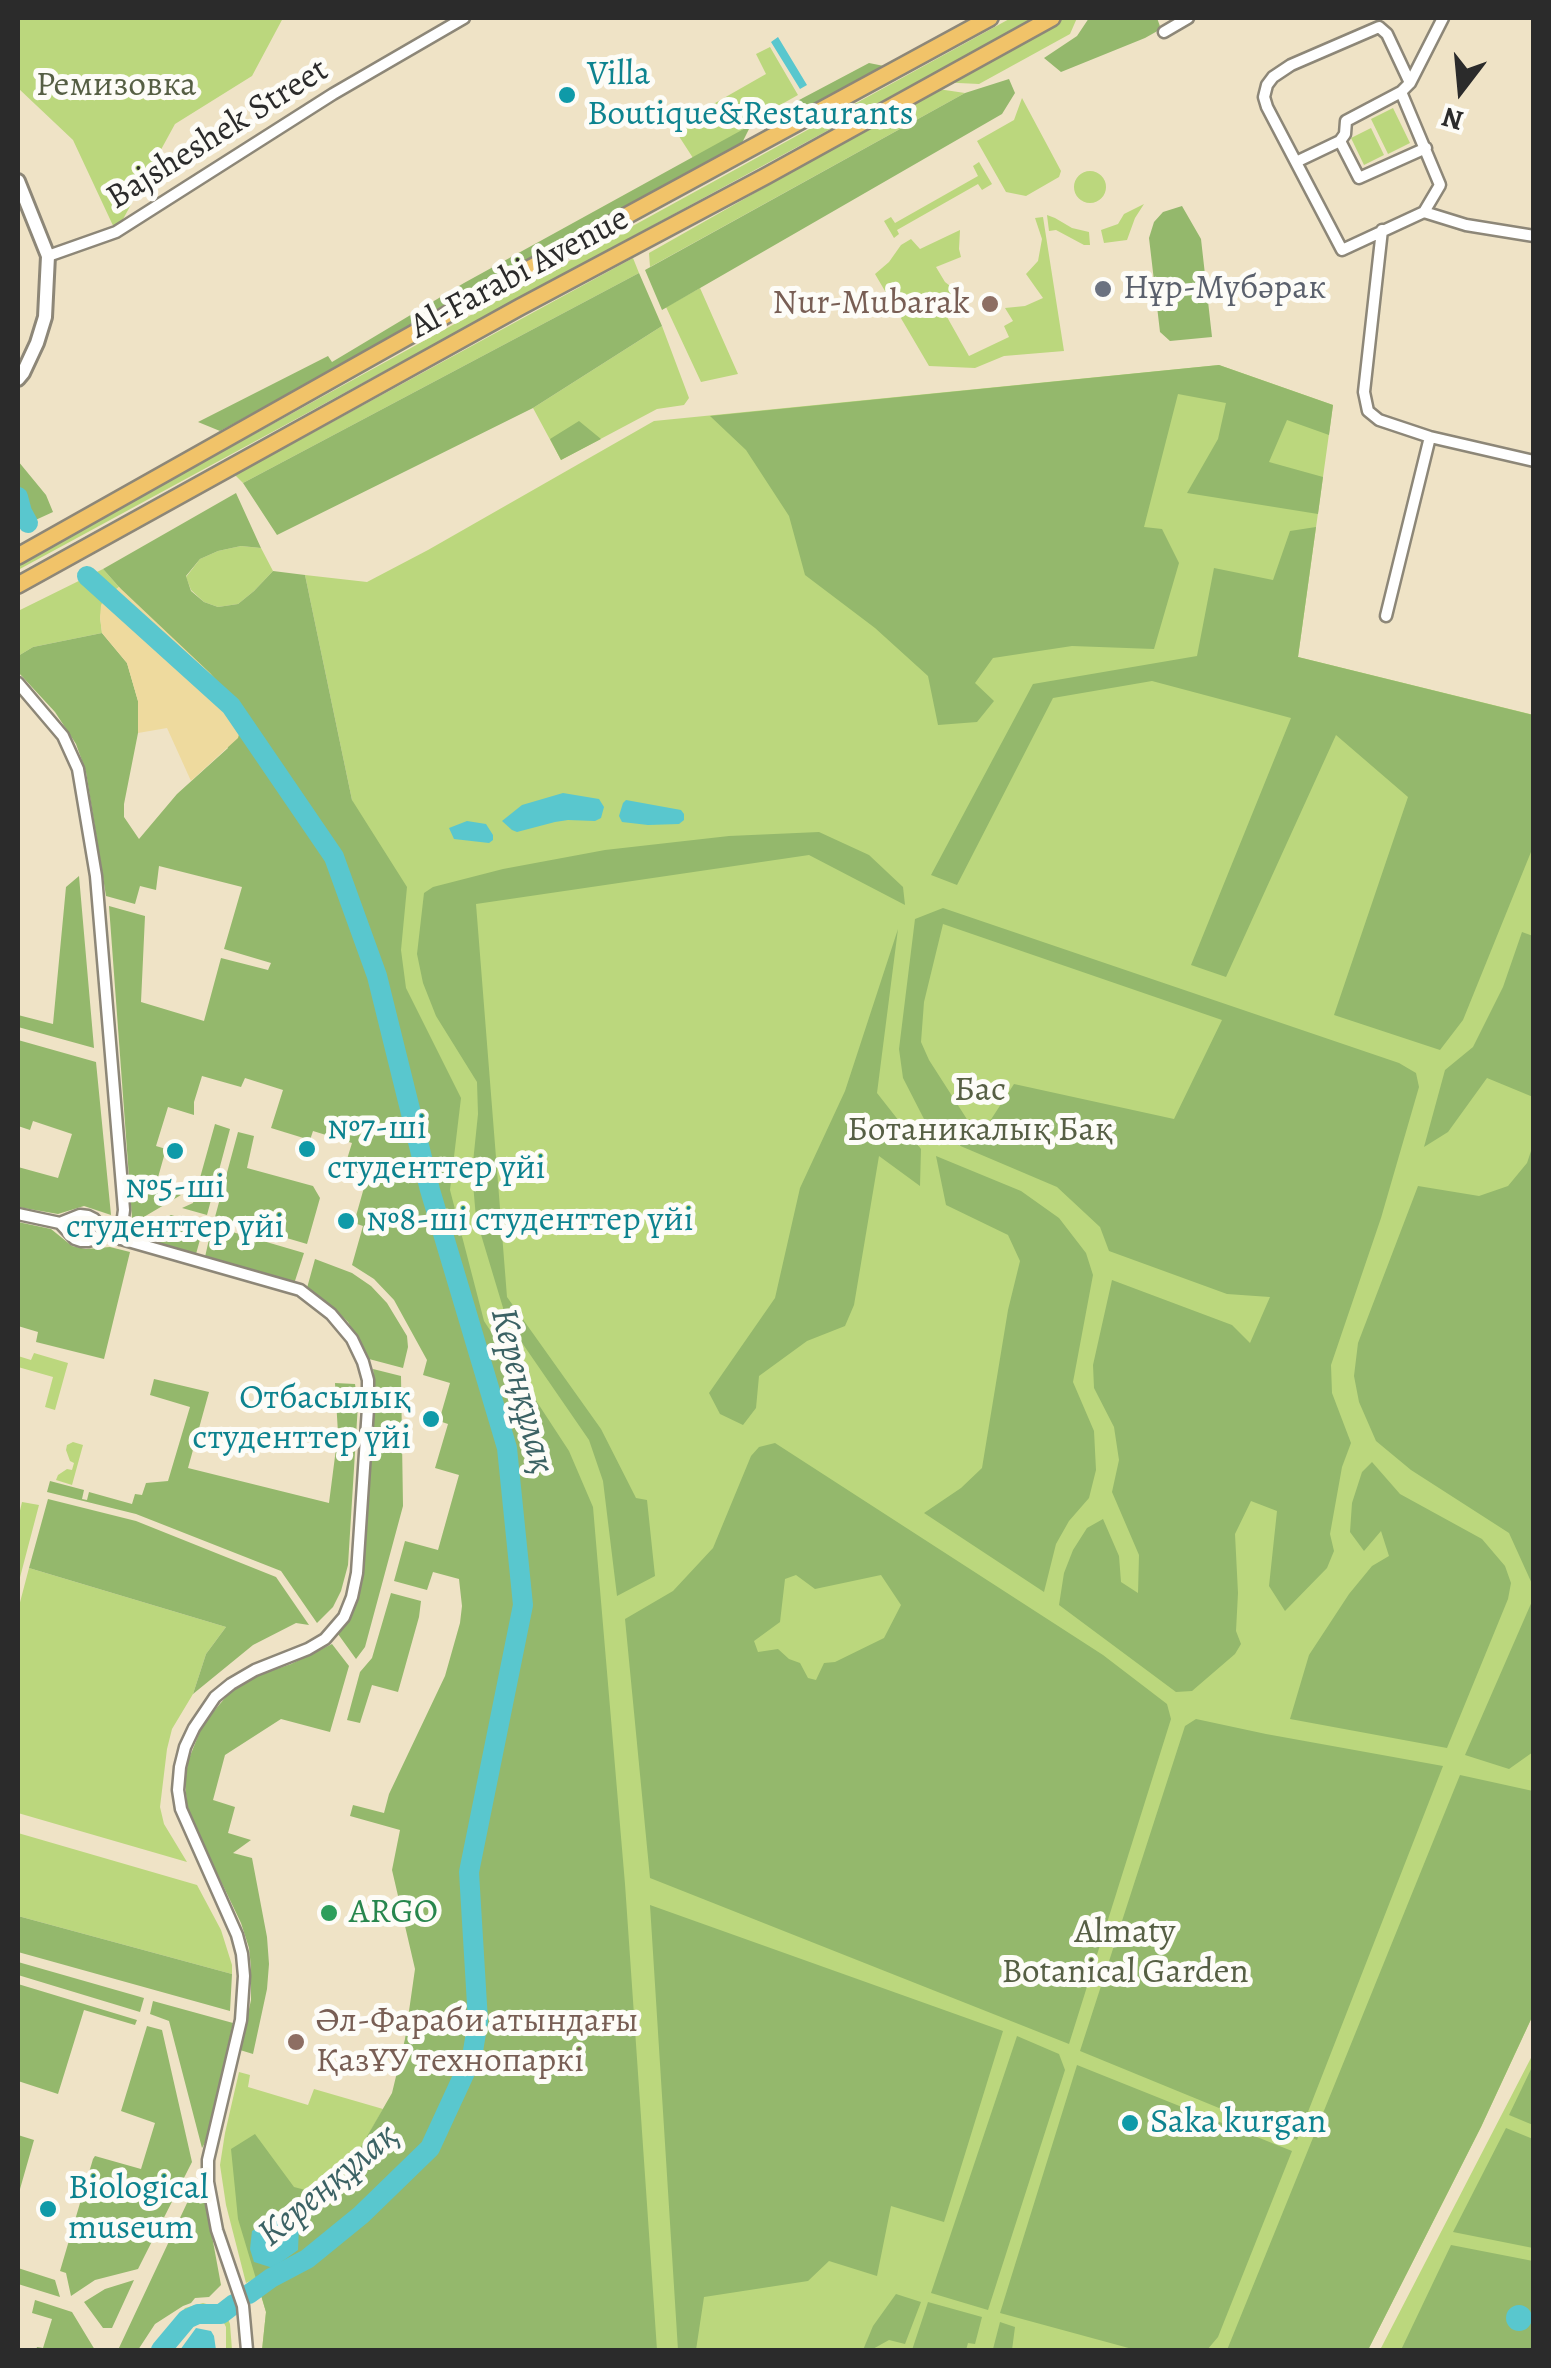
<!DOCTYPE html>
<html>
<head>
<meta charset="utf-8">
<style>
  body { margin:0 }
  #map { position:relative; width:1551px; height:2368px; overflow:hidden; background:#efe3c6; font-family:Alegreya,serif }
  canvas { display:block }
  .frame { position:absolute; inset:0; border:20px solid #2b2b2b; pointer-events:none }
  .north { position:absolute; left:1411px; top:40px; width:100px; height:100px; -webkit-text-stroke:8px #fdfcf7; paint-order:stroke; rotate:196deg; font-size:28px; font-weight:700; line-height:40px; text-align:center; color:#2b2b2b }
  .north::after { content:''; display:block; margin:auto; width:35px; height:45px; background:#2b2b2b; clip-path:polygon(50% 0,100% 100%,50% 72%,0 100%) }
</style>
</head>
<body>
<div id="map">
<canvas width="1551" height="2368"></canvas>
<div class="frame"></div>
<div class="north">N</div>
</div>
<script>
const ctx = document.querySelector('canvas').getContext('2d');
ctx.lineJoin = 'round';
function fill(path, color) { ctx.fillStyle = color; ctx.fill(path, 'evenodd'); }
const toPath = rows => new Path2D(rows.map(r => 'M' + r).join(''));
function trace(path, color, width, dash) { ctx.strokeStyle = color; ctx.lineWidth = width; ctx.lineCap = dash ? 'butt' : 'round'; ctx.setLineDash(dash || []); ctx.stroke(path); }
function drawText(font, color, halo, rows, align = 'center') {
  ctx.font = font + ' Alegreya,serif'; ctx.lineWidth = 10; ctx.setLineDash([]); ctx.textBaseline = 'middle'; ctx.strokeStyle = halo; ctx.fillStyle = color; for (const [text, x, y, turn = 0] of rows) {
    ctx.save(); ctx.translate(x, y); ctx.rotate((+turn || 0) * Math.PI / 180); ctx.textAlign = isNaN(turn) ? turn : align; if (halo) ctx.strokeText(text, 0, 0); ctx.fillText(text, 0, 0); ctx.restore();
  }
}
const green = toPath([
  [18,18,283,18,252,76,175,124,116,232,73,140,18,88],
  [1011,18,1035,18,18,570,18,564],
  [1057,18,1077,18,1070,34,979,84,938,82],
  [770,47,798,95,764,114,758,123,693,158,673,127,766,74,756,54],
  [938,89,965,93,650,267,649,253],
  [1022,98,1061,171,1059,177,1026,196,1006,192,977,141,1014,120],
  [1393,108,1410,143,1388,154,1371,119],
  [1371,128,1384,155,1364,165,1351,138],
  [979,162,992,184,982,190,978,184,897,230,899,234,894,238,884,221,891,217,895,223,978,176,973,166],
  '1074 187a16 16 0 1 1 32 0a16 16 0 1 1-32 0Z',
  [1144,204,1135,218,1127,240,1104,243,1101,230,1118,224,1124,214],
  [1047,215,1055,218,1072,228,1089,232,1090,245,1084,245,1056,230,1049,231],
  [1043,217,1064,351,1004,356,975,368,929,366,875,274,889,262,901,245,911,239,920,249,960,230,959,249,961,257,936,267,945,282,963,296,950,302,955,312,947,317,969,356,1009,337,1004,326,1013,321,1005,308,1025,306,1043,298,1026,274,1038,261,1042,239,1035,218],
  [633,258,639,273,243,483,235,475],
  [700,288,738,374,701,382,666,307],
  [662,326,689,398,684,405,657,409,561,460,533,408],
  [1219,365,1333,405,1298,657,1534,715,1533,2015,1481,2127,1368,2350,262,2350,266,2312,256,2278,246,2283,226,2205,220,2165,225,2133,239,2072,250,2075,248,2087,308,2105,314,2089,383,2109,333,2197,415,2140,491,1531,352,800,305,575,367,582,428,550,654,421],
  [241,546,261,548,273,571,254,591,238,604,218,607,204,602,191,590,186,577,200,559,218,551],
  [103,569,119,587,105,598,100,617,102,633,33,647,18,656,18,611],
  [34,1353,68,1363,55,1410,45,1407,53,1377,18,1367,18,1356,31,1360],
  [73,1442,83,1445,72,1485,56,1480,58,1475,67,1469,72,1470,74,1463,70,1461,66,1450,67,1445],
  [22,1502,39,1505,18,1585,18,1519],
  [29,1568,226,1627,206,1654,193,1694,172,1729,167,1749,160,1807,164,1824,187,1862,18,1813,18,1610],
  [18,1833,197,1885,221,1930,232,1965,232,1974,18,1916],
  [1533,2054,1533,2350,1380,2350],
  [203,2303,224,2309,230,2324,232,2350,226,2350,226,2327,223,2321,202,2317,189,2322,166,2350,156,2350,185,2308]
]);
const forest = toPath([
  [1089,18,1157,18,1161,29,1145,38,1061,72,1044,58,1077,36],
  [869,63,884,66,764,131,767,117],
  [1009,79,1015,93,1002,114,662,310,645,270,965,93],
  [751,125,741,145,687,177,220,431,198,422,328,356,332,362,464,283],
  [1182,206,1201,239,1212,337,1170,341,1160,332,1149,238,1154,222,1163,212],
  [639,273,662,326,533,408,277,535,243,483],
  [1219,365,1333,405,1329,435,1287,420,1269,462,1323,477,1318,514,1187,493,1218,439,1226,403,1178,394,1144,527,1162,529,1179,563,1154,649,1072,646,993,658,975,683,994,701,977,722,938,725,928,676,875,628,805,575,789,516,746,450,710,416],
  [579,421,601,439,561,460,550,439],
  [18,461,46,495,53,512,18,528],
  [236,493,261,548,241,546,218,551,200,559,186,576,191,591,204,602,218,607,238,604,254,591,273,571,305,575,352,800,407,887,401,950,406,988,461,1098,450,1190,484,1321,569,1451,593,1507,625,1884,657,2350,262,2350,266,2312,238,2219,231,2149,255,2134,294,2187,332,2197,392,2093,405,2039,415,1969,392,1870,400,1830,350,1816,353,1805,384,1813,389,1794,445,1676,460,1623,462,1606,459,1579,433,1572,427,1590,394,1581,405,1541,438,1550,459,1475,435,1468,448,1424,439,1421,450,1383,423,1375,427,1360,394,1300,374,1279,352,1265,363,1226,354,1223,365,1184,339,1176,344,1169,352,1143,313,1131,310,1140,271,1128,283,1090,245,1078,241,1087,202,1076,194,1102,194,1115,168,1107,156,1146,166,1149,155,1188,181,1195,137,1221,132,1218,109,906,145,916,141,1002,204,1021,221,958,268,970,271,963,224,949,242,887,159,866,156,890,140,886,135,904,106,896,86,772,76,744,55,712,18,672,18,656,33,647,102,633,127,663,138,701,138,733,124,804,124,817,139,839,177,794,228,748,119,587,103,569],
  [1316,527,1298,657,1533,715,1533,847,1463,1020,1440,1050,1334,1015,1408,797,1336,735,1226,977,1191,965,1291,718,1152,681,1053,698,957,885,931,875,1033,684,1197,656,1214,568,1273,580,1290,531],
  [819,832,869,855,903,887,905,905,809,855,476,904,507,1297,601,1429,636,1498,647,1500,655,1576,617,1596,603,1481,589,1440,507,1321,476,1218,472,1172,478,1114,477,1082,436,1016,423,983,417,954,424,893,433,887,503,869,605,850,729,836],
  [79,876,94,1048,18,1027,18,1015,53,1024,66,887],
  [943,908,1399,1063,1416,1073,1419,1087,1381,1218,1331,1365,1332,1393,1351,1443,1342,1467,1330,1534,1334,1551,1327,1568,1285,1611,1269,1586,1277,1511,1251,1501,1235,1534,1238,1593,1236,1631,1241,1644,1235,1654,1192,1691,1176,1692,1059,1605,1064,1573,1073,1550,1087,1528,1103,1519,1119,1556,1121,1582,1138,1593,1139,1555,1112,1492,1119,1460,1114,1427,1094,1388,1093,1365,1112,1280,1232,1325,1250,1343,1270,1297,1227,1294,1109,1251,1100,1227,1057,1187,944,1139,924,1119,903,1078,899,1049,915,919],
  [943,924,1222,1020,1174,1119,1014,1084,979,1138,929,1060,921,1042,924,1002],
  [898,929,877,1093,921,1149,920,1186,879,1156,854,1305,845,1326,807,1341,759,1376,756,1408,743,1425,720,1414,709,1393,775,1298,800,1188,845,1091],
  [1522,932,1533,936,1533,1097,1487,1078,1448,1132,1424,1147,1445,1070,1473,1047,1503,987],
  [18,1040,96,1062,111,1215,84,1206,58,1214,18,1207,18,1167,58,1178,72,1134,33,1121,30,1130,18,1126],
  [215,1124,230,1129,207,1215,182,1208,193,1203],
  [238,1132,254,1136,247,1168,313,1186,320,1198,307,1244,215,1217],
  [1533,1145,1533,1586,1509,1533,1411,1470,1376,1441,1359,1402,1354,1376,1358,1343,1418,1186,1479,1196,1508,1186,1527,1163],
  [936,1156,1021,1191,1059,1218,1086,1253,1093,1275,1073,1382,1094,1431,1096,1470,1089,1498,1069,1521,1056,1544,1044,1592,924,1513,961,1488,982,1468,1008,1310,1020,1261,1008,1235,946,1205],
  [171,1215,204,1225,196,1254,149,1242,139,1233],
  [18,1222,51,1229,72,1246,86,1249,110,1247,130,1252,104,1359,36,1342,38,1332,18,1326],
  [212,1226,304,1253,294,1284,205,1257],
  [315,1259,352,1273,371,1286,387,1303,407,1336,408,1347,403,1368,369,1359,348,1322,324,1300,307,1288],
  [373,1369,401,1376,403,1506,365,1647,356,1659,338,1634,352,1612,362,1584,375,1385],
  [154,1379,209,1392,188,1468,329,1503,338,1433,335,1383,355,1384,358,1404,348,1565,341,1591,333,1607,317,1623,281,1571,136,1514,47,1492,50,1481,84,1490,82,1499,87,1500,89,1492,132,1504,135,1494,142,1495,146,1483,168,1481,190,1407,150,1395],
  [775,1443,1103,1655,1167,1704,1171,1719,1069,2044,650,1878,625,1619,673,1591,713,1548,751,1456,759,1447],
  [796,1575,815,1589,881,1575,901,1605,884,1638,835,1662,824,1663,816,1680,808,1678,800,1663,789,1659,778,1649,758,1652,754,1641,780,1622,785,1579],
  [1372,1462,1400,1494,1482,1539,1505,1566,1511,1583,1508,1599,1447,1748,1290,1719,1309,1655,1349,1594,1372,1566,1389,1556,1381,1531,1364,1551,1350,1532,1352,1503,1362,1472],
  [48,1499,136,1521,276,1577,309,1625,296,1623,253,1645,193,1694,206,1654,226,1627,29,1568],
  [391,1593,421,1601,419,1617,398,1692,372,1685,360,1723,347,1720,360,1672,372,1658],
  [1533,1599,1533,1752,1509,1769,1465,1755],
  [332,1644,349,1666,330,1732,281,1719,225,1755,213,1800,235,1807,228,1833,251,1840,233,1853,252,1858,267,1937,269,1964,267,1989,253,2054,240,2050,251,2000,251,1967,249,1948,241,1923,193,1823,187,1804,185,1784,188,1761,203,1724,230,1692,250,1678,291,1664],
  [1196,1719,1266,1734,1443,1766,1297,2140,1080,2051,1185,1726],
  [1460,1775,1533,1791,1533,2015,1481,2127,1368,2350,1227,2350],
  [650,1905,1003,2031,944,2222,891,2206,877,2276,829,2261,808,2281,704,2297,696,2350,678,2350],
  [18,1916,232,1974,230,2011,18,1952],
  [18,1962,144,1998,140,2012,18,1975],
  [18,1984,137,2020,135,2025,84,2010,58,2094,18,2081,18,2007,19,2000,18,1999],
  [153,2001,233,2023,208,2137,202,2148,169,2021,150,2014],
  [147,2026,162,2030,192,2162,138,2269,95,2280,71,2296,66,2273,60,2271,93,2159,95,2156,141,2169,155,2123,121,2111],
  [1017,2036,1059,2054,1065,2070,988,2310,931,2293],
  [1077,2065,1292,2151,1218,2337,1207,2350,1136,2350,1000,2313],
  [1533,2065,1533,2125,1509,2115],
  [1506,2128,1533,2139,1533,2248,1453,2232],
  [18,2135,34,2140,18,2196],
  [195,2186,203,2187,221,2285,209,2297,195,2298,191,2303,183,2306,155,2324,138,2350,118,2350],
  [1451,2245,1533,2261,1533,2350,1401,2350],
  [18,2268,55,2280,60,2297,18,2284],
  [134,2280,112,2328,103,2328,84,2302,105,2289],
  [896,2294,921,2302,905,2344,889,2340,871,2350,863,2350,873,2326],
  [35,2300,72,2312,95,2350,36,2350,37,2347,43,2348,52,2319,32,2313],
  [928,2302,982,2317,975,2344,968,2343,966,2350,912,2350],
  [1000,2322,1015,2327,1012,2350,993,2349]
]);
const sand = toPath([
  [119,587,210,673,240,707,244,717,238,738,191,781,167,728,138,733,138,701,127,663,102,633,100,617,101,605,105,598]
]);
const water = toPath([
  [778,37,807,85,800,89,771,42],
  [563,793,599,799,604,807,601,818,595,821,568,820,555,822,517,832,512,830,502,821,522,805],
  [626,800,681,810,684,814,684,820,679,824,648,825,622,822,619,816,623,803],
  [467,821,486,824,493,835,493,840,489,843,454,839,449,828],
  [279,2216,299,2227,298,2250,273,2268,254,2262,250,2249,252,2231],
  '1506 2318a13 13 0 1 1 26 0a13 13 0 1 1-26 0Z',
  [196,2328,211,2331,214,2336,216,2350,180,2350]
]);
const river = toPath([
  [18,497,22,512,28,523],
  [87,576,231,706,334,857,377,976,430,1190,507,1448,523,1605,469,1872,478,2021,472,2057,430,2148,361,2215,307,2259,271,2278,249,2294],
  [161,2350,187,2319,198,2314,221,2314,234,2304]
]);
const minor = toPath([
  [1164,32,1188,18],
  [1410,83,1387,34,1379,27,1291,65,1273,77,1267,85,1264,97,1267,107,1342,250,1424,212,1466,225,1534,236],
  [1340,141,1359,178,1426,148],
  [1296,162,1340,141,1345,134,1346,121,1401,92],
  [1424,212,1440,185,1401,92,1410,83,1443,18],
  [1382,230,1364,392,1368,411,1379,420,1430,437,1534,461],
  [48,256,116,232,333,94,464,18],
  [1386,616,1430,437],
  [18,683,63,736,78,769,96,876,124,1210,120,1239],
  [18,1214,60,1223,75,1239,81,1241,88,1241,107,1235,300,1290,331,1314,352,1339,363,1362,368,1380,368,1408,357,1573,352,1597,344,1617,325,1639,308,1649,255,1670,231,1684,215,1697,194,1728,185,1747,180,1767,178,1790,181,1809,237,1935,242,1954,244,1976,241,2020,208,2160,208,2182,217,2230,243,2306,247,2350],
  [60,1223,80,1215,88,1216,94,1219,107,1235]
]);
const tertiary = toPath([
  [18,181,48,256,45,317,37,343,23,373,18,379]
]);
const primary = toPath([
  [18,556,512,278,990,18],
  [18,585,520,307,766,176,1052,18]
]);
const markers = [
  [567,95,10,"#0f9aa8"],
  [1103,289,10,"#6b7280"],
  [990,304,10,"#8d6e63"],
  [307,1149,10,"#0f9aa8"],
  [175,1151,10,"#0f9aa8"],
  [346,1221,10,"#0f9aa8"],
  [431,1419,10,"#0f9aa8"],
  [329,1913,10,"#2e9e5b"],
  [296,2042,10,"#8d6e63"],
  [1130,2123,10,"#0f9aa8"],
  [48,2209,10,"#0f9aa8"]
];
const cultureNames = [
  ["Villa",587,75],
  ["Boutique&Restaurants",587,115],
  ["№7-ші",327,1129],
  ["студенттер үйі",327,1169],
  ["№5-ші",175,1188,"center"],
  ["студенттер үйі",175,1228,"center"],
  ["№8-ші студенттер үйі",366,1221],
  ["Отбасылық",411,1399,"right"],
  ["студенттер үйі",411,1439,"right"],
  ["Saka kurgan",1150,2123],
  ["Biological",68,2189],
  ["museum",68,2229]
];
const parkNames = [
  ["Ремизовка",116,86],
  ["Бас",980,1091],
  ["Ботаникалық Бақ",980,1131],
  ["Almaty",1125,1933],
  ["Botanical Garden",1125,1973]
];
const streetNames = [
  ["Bajsheshek Street",218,135,-32],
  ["Al-Farabi Avenue",520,274,-28]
];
const worshipNames = [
  ["Нұр-Мүбәрак",1123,289]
];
const educationNames = [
  ["Nur-Mubarak",970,304],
  ["Әл-Фараби атындағы",316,2022,"left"],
  ["ҚазҰУ технопаркі",316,2062,"left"]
];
const leisureNames = [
  ["ARGO",349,1913]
];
const waterNames = [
  ["Кереңқұлақ",521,1391,76],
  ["Кереңқұлақ",329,2186,-40]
];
fill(green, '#bbd77d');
fill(forest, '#94b86c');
fill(sand, '#eeda9e');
fill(water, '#59c7ce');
trace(river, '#59c7ce', 20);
trace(minor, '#8d8778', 15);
trace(tertiary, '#8d8778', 18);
trace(primary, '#8d8778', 20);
trace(minor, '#fff', 10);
trace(tertiary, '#fff', 12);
trace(primary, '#f1c369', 15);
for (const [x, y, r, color] of markers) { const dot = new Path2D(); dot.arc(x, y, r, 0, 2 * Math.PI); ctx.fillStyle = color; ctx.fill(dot); trace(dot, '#fdfcf7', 4); }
drawText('35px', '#0d838f', '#fdfcf7', cultureNames, 'left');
drawText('35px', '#565f44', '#fdfcf7', parkNames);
drawText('35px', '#2b2b2b', '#fdfcf7', streetNames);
drawText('35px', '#5b616d', '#fdfcf7', worshipNames, 'left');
drawText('35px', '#785e54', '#fdfcf7', educationNames, 'right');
drawText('35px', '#27864d', '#fdfcf7', leisureNames, 'left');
drawText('italic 38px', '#3b6264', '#fdfcf7', waterNames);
</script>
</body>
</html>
